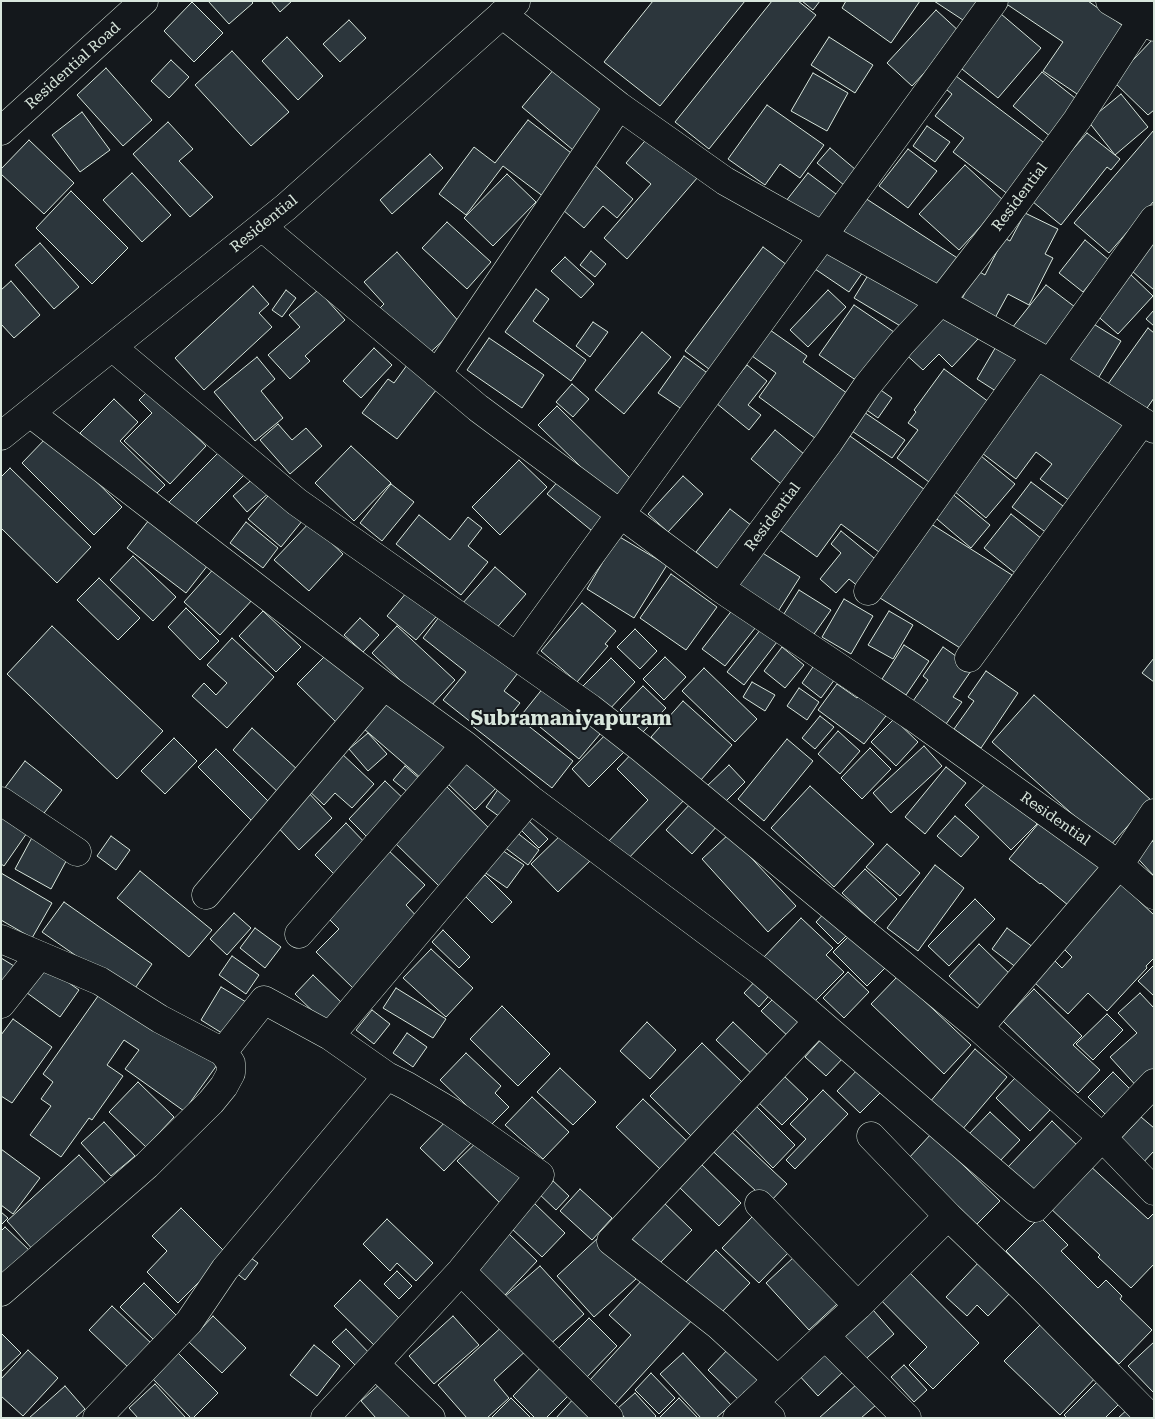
<!DOCTYPE html>
<html>
<head>
<meta charset="utf-8">
<style>
  body { margin:0 }
  #map { position:relative; width:1155px; height:1419px; overflow:hidden; background:#14181c; font-family:"Roboto Serif",serif }
  canvas { display:block }
  .frame { position:absolute; inset:0; border:2px solid #d8e6dc; pointer-events:none }
</style>
</head>
<body>
<div id="map">
<canvas width="1155" height="1419"></canvas>
<div class="frame"></div>
</div>
<script>
const ctx = document.querySelector('canvas').getContext('2d');
ctx.lineJoin = 'round';
function fill(path, color) { ctx.fillStyle = color; ctx.fill(path, 'evenodd'); }
const toPath = rows => new Path2D(rows.map(r => 'M' + r).join(''));
function trace(path, color, width, dash) { ctx.strokeStyle = color; ctx.lineWidth = width; ctx.lineCap = dash ? 'butt' : 'round'; ctx.setLineDash(dash || []); ctx.stroke(path); }
function drawText(font, color, halo, rows, align = 'center') {
  ctx.font = font + ' "Roboto Serif",serif'; ctx.lineWidth = 4; ctx.setLineDash([]); ctx.textBaseline = 'middle'; ctx.strokeStyle = halo; ctx.fillStyle = color; for (const [text, x, y, turn = 0] of rows) {
    ctx.save(); ctx.translate(x, y); ctx.rotate((+turn || 0) * Math.PI / 180); ctx.textAlign = isNaN(turn) ? turn : align; if (halo) ctx.strokeText(text, 0, 0); ctx.fillText(text, 0, 0); ctx.restore();
  }
}
const building = toPath([
  [208,1,251,1,253,3,229,24,208,1],
  [271,1,292,1,280,12,271,1],
  [653,1,745,1,660,106,604,62,653,1],
  [772,1,798,1,816,15,709,149,675,122,772,1],
  [802,1,820,1,813,10,802,1],
  [846,1,920,1,891,43,842,8,846,1],
  [934,1,979,1,966,22,934,1],
  [1006,1,1088,1,1129,30,1083,98,1043,71,1063,42,1005,3,1006,1],
  [192,2,223,33,194,62,164,31,192,2],
  [936,10,961,33,912,86,887,63,936,10],
  [1001,14,1041,48,998,98,957,65,1001,14],
  [349,20,366,38,340,62,323,44,349,20],
  [287,37,323,76,298,100,262,61,287,37],
  [829,37,873,65,855,93,811,65,829,37],
  [1154,38,1154,110,1148,115,1113,81,1154,38],
  [232,51,289,112,251,146,195,85,232,51],
  [171,60,189,77,169,98,151,81,171,60],
  [106,68,152,120,123,146,77,95,106,68],
  [555,68,606,113,573,150,522,107,555,68],
  [1042,72,1080,102,1051,137,1013,106,1042,72],
  [813,73,848,93,827,131,791,111,813,73],
  [952,73,1047,145,1009,195,953,152,964,138,935,116,952,94,942,86,952,73],
  [1121,94,1148,127,1115,155,1088,121,1121,94],
  [767,105,824,145,800,178,780,164,765,185,728,159,767,105],
  [82,112,110,150,80,172,52,135,82,112],
  [528,120,579,159,548,200,503,166,466,215,439,194,474,147,495,163,528,120],
  [168,122,193,149,179,161,213,197,190,217,133,154,168,122],
  [927,126,950,142,935,162,913,146,927,126],
  [1154,130,1154,201,1109,253,1074,223,1154,130],
  [1087,133,1120,159,1111,170,1107,167,1061,225,1027,197,1064,151,1068,155,1087,133],
  [650,135,698,177,627,259,604,238,651,184,626,163,650,135],
  [29,140,74,183,44,214,1,174,1,169,29,140],
  [830,148,862,175,850,190,817,163,830,148],
  [908,149,937,171,908,208,879,186,908,149],
  [430,154,443,168,392,214,380,200,430,154],
  [592,163,633,199,617,218,603,206,584,228,556,204,592,163],
  [965,165,1004,201,959,250,919,214,965,165],
  [132,173,171,215,142,242,103,200,132,173],
  [808,173,844,200,822,229,786,201,808,173],
  [507,174,536,202,493,246,464,218,507,174],
  [71,191,128,248,92,284,36,228,71,191],
  [865,198,962,261,941,295,842,234,865,198],
  [1025,213,1058,229,1045,254,1053,258,1029,305,1008,294,995,318,961,301,976,270,985,275,1004,238,1010,241,1025,213],
  [447,222,491,262,467,289,422,248,447,222],
  [1154,231,1154,290,1125,265,1154,231],
  [1085,240,1109,260,1083,292,1059,273,1085,240],
  [40,243,79,287,54,309,15,265,40,243],
  [831,245,865,269,849,292,815,269,831,245],
  [763,247,795,271,717,375,685,351,763,247],
  [591,251,606,264,595,277,580,265,591,251],
  [397,252,461,324,423,359,378,310,384,304,364,282,397,252],
  [565,257,594,284,581,298,551,271,565,257],
  [870,272,923,304,907,330,854,298,870,272],
  [1129,273,1153,296,1118,334,1093,312,1129,273],
  [11,281,40,315,14,338,1,324,1,290,11,281],
  [1046,285,1075,307,1041,351,1012,328,1046,285],
  [253,286,269,304,259,313,272,327,204,390,175,358,253,286],
  [536,289,549,299,533,321,586,360,571,381,505,332,536,289],
  [286,290,296,298,282,317,272,310,286,290],
  [318,290,345,320,305,356,310,361,290,379,268,355,300,327,289,315,318,290],
  [828,290,846,307,808,347,790,330,828,290],
  [854,305,897,334,863,385,819,355,854,305],
  [943,306,978,339,952,367,939,354,923,370,901,350,943,306],
  [1154,310,1154,326,1146,319,1154,310],
  [593,322,608,332,590,357,576,346,593,322],
  [1092,323,1121,341,1094,385,1065,367,1092,323],
  [1148,328,1154,333,1154,398,1145,411,1108,384,1148,328],
  [770,330,807,356,803,362,851,396,819,441,759,397,776,373,752,356,770,330],
  [642,332,671,357,624,414,595,390,642,332],
  [489,338,544,375,522,408,467,370,489,338],
  [997,345,1023,361,1002,395,977,379,997,345],
  [374,348,392,365,361,398,343,381,374,348],
  [684,356,717,380,692,416,658,393,684,356],
  [257,357,275,379,261,391,283,418,255,441,214,392,257,357],
  [410,361,441,384,397,439,362,413,388,379,394,383,410,361],
  [747,365,767,381,748,405,761,415,749,430,716,403,747,365],
  [1042,365,1123,425,1103,452,1106,454,1070,501,1040,479,1052,464,1036,452,1016,479,978,450,1042,365],
  [944,369,993,405,933,485,897,458,918,430,908,423,916,412,914,410,944,369],
  [572,384,589,399,573,417,556,402,572,384],
  [875,386,892,398,878,418,861,406,875,386],
  [152,387,165,407,206,446,170,484,124,441,152,413,139,400,152,387],
  [114,399,138,422,120,441,165,485,149,501,80,433,114,399],
  [557,406,639,487,621,506,538,425,557,406],
  [858,408,905,440,892,458,846,427,858,408],
  [278,424,292,440,306,428,322,446,290,474,260,440,278,424],
  [775,430,810,459,786,488,751,459,775,430],
  [843,431,928,492,883,555,841,524,817,557,774,526,843,431],
  [49,435,122,507,94,535,22,463,49,435],
  [351,446,391,483,354,521,315,483,351,446],
  [223,448,247,472,193,526,169,502,223,448],
  [975,451,1015,484,986,518,947,485,975,451],
  [519,460,547,487,500,535,472,507,519,460],
  [10,468,91,547,57,583,1,528,1,477,10,468],
  [256,476,270,492,247,512,233,496,256,476],
  [683,476,703,494,668,532,648,514,683,476],
  [560,479,609,519,597,535,547,494,560,479],
  [1031,482,1067,509,1048,534,1012,507,1031,482],
  [391,484,414,502,382,541,360,523,391,484],
  [274,489,307,515,281,547,248,519,274,489],
  [950,492,990,525,971,548,931,514,950,492],
  [730,509,756,529,722,572,696,552,730,509],
  [1011,514,1042,539,1015,573,984,548,1011,514],
  [419,515,450,540,468,517,482,528,468,546,488,562,461,595,396,544,419,515],
  [149,520,208,565,186,593,127,548,149,520],
  [312,520,326,538,343,554,309,591,274,560,312,520],
  [246,522,278,548,263,568,230,543,246,522],
  [928,522,1012,575,965,651,880,598,928,522],
  [841,531,879,562,859,587,849,579,836,593,820,579,841,553,831,544,841,531],
  [618,536,667,565,634,618,587,589,618,536],
  [758,550,800,577,777,613,735,586,758,550],
  [133,556,176,597,153,621,110,580,133,556],
  [217,565,253,599,220,635,184,602,217,565],
  [495,567,526,594,494,631,462,604,495,567],
  [671,574,717,607,686,650,640,618,671,574],
  [99,578,140,618,118,640,77,600,99,578],
  [412,586,441,611,416,640,387,616,412,586],
  [799,590,831,610,812,637,782,617,799,590],
  [844,599,873,616,851,654,822,637,844,599],
  [582,603,616,631,605,644,608,646,577,682,541,651,582,603],
  [186,608,219,641,200,660,168,627,186,608],
  [445,609,521,669,504,691,520,703,512,713,573,761,552,788,471,725,472,723,443,700,466,672,423,638,445,609],
  [733,609,756,627,725,666,702,649,733,609],
  [263,611,301,647,276,672,239,636,263,611],
  [889,611,913,625,893,659,868,645,889,611],
  [360,618,379,635,363,652,344,635,360,618],
  [52,626,163,731,117,779,7,674,52,626],
  [397,626,455,680,429,708,372,653,397,626],
  [635,629,657,651,640,669,617,647,635,629],
  [761,629,777,642,744,685,727,672,761,629],
  [232,638,274,677,227,728,192,696,204,683,216,695,227,683,207,665,232,638],
  [904,645,929,661,906,695,882,679,904,645],
  [782,647,804,665,785,688,764,671,782,647],
  [943,647,973,668,953,697,962,702,946,724,913,701,928,680,923,676,943,647],
  [329,652,369,691,338,724,297,684,329,652],
  [665,657,686,677,664,700,643,679,665,657],
  [611,658,635,682,607,712,582,687,611,658],
  [1154,658,1154,682,1142,673,1154,658],
  [815,664,835,679,821,698,802,683,815,664],
  [704,668,757,719,735,742,682,691,704,668],
  [986,671,1018,693,981,748,954,729,974,701,968,697,986,671],
  [548,682,605,728,579,759,523,713,548,682],
  [752,682,775,695,765,711,743,697,752,682],
  [837,684,857,698,862,692,889,712,864,744,818,710,837,684],
  [643,686,666,708,643,732,620,710,643,686],
  [799,688,819,702,807,720,787,706,799,688],
  [1034,695,1151,800,1109,847,992,742,1034,695],
  [391,698,449,747,422,779,364,729,391,698],
  [683,701,732,745,700,781,651,737,683,701],
  [820,716,834,727,815,749,802,738,820,716],
  [894,719,918,742,896,766,871,742,894,719],
  [252,728,299,771,279,793,233,750,252,728],
  [611,729,629,747,589,787,572,769,611,729],
  [838,731,860,751,840,774,818,754,838,731],
  [368,733,387,754,368,771,349,749,368,733],
  [174,738,197,761,165,794,141,771,174,738],
  [787,739,813,761,764,821,738,799,787,739],
  [924,746,942,766,891,813,873,793,924,746],
  [870,748,891,769,862,799,841,778,870,748],
  [216,749,272,805,254,823,198,767,216,749],
  [636,749,686,798,625,862,606,844,648,800,617,769,636,749],
  [340,752,374,784,352,808,335,793,324,805,306,788,340,752],
  [467,759,497,787,475,810,445,781,467,759],
  [25,761,62,790,41,817,4,789,25,761],
  [729,765,745,782,723,804,706,787,729,765],
  [405,766,420,779,409,793,393,780,405,766],
  [946,767,966,783,925,834,905,817,946,767],
  [991,778,1037,824,1011,850,965,805,991,778],
  [385,781,409,804,372,842,349,819,385,781],
  [445,785,493,832,440,887,391,839,445,785],
  [810,786,874,844,834,887,771,828,810,786],
  [499,788,520,804,507,822,486,807,499,788],
  [306,790,332,818,299,850,272,821,306,790],
  [692,802,718,825,692,854,666,830,692,802],
  [1,811,29,830,4,866,1,864,1,811],
  [955,816,979,837,961,857,937,836,955,816],
  [526,818,548,839,539,848,518,827,526,818],
  [1043,818,1107,871,1074,910,1041,883,1040,884,1009,859,1043,818],
  [346,823,368,846,337,877,315,855,346,823],
  [511,828,539,850,528,865,499,843,511,828],
  [566,830,594,857,558,892,531,864,566,830],
  [35,832,71,852,51,889,15,869,35,832],
  [729,834,796,906,768,932,702,859,729,834],
  [1147,835,1154,843,1154,876,1130,850,1147,835],
  [111,836,130,850,116,870,97,856,111,836],
  [887,844,920,873,900,896,866,867,887,844],
  [496,846,524,865,507,888,480,869,496,846],
  [387,849,425,885,406,905,421,921,354,989,316,952,339,929,323,913,387,849],
  [935,865,964,888,918,951,887,928,935,865],
  [865,869,897,899,874,923,842,893,865,869],
  [140,871,212,930,189,957,117,898,140,871],
  [1,873,52,903,32,938,1,920,1,873],
  [485,875,512,902,492,923,465,896,485,875],
  [1121,884,1154,915,1154,958,1146,966,1147,968,1107,1011,1088,993,1068,1014,1034,982,1054,960,1062,968,1072,957,1062,947,1121,884],
  [975,899,995,919,949,966,928,946,975,899],
  [64,902,152,964,131,994,42,932,64,902],
  [829,908,852,930,838,944,816,922,829,908],
  [234,913,251,928,227,955,210,939,234,913],
  [801,918,833,948,826,955,844,972,812,1004,763,958,801,918],
  [255,928,281,947,265,968,240,948,255,928],
  [857,928,891,962,867,986,833,952,857,928],
  [1007,928,1037,950,1021,971,992,949,1007,928],
  [443,930,470,957,459,968,432,942,443,930],
  [979,944,1014,978,984,1009,949,976,979,944],
  [431,949,473,988,446,1017,403,978,431,949],
  [232,956,259,975,246,994,219,975,232,956],
  [1,958,19,969,1,998,1,958],
  [42,964,79,990,60,1017,23,990,42,964],
  [1154,965,1154,996,1138,981,1154,965],
  [848,972,869,992,844,1018,823,998,848,972],
  [313,975,344,1005,326,1024,295,994,313,975],
  [898,976,971,1045,944,1074,871,1004,898,976],
  [759,977,774,990,759,1007,744,993,759,977],
  [221,987,246,1002,225,1035,201,1020,221,987],
  [396,988,446,1019,433,1038,383,1008,396,988],
  [103,989,167,1030,217,1065,184,1111,125,1069,139,1050,124,1040,107,1065,123,1076,92,1120,89,1118,61,1157,30,1135,51,1106,41,1099,53,1082,43,1074,103,989],
  [1034,989,1082,1036,1073,1045,1100,1070,1078,1093,1003,1021,1034,989],
  [1140,993,1154,1008,1154,1077,1140,1090,1110,1057,1137,1033,1118,1013,1140,993],
  [778,994,807,1021,790,1038,761,1011,778,994],
  [502,1006,550,1054,518,1086,470,1039,502,1006],
  [372,1010,390,1024,374,1044,356,1030,372,1010],
  [1107,1014,1123,1030,1093,1060,1076,1044,1107,1014],
  [13,1019,52,1047,12,1103,1,1096,1,1035,13,1019],
  [647,1022,676,1050,650,1079,620,1051,647,1022],
  [733,1022,772,1059,755,1077,716,1040,733,1022],
  [407,1033,427,1047,413,1067,393,1053,407,1033],
  [824,1036,845,1056,826,1076,805,1057,824,1036],
  [702,1043,742,1082,691,1136,650,1096,702,1043],
  [975,1049,1007,1077,961,1131,929,1103,975,1049],
  [466,1053,501,1086,495,1093,509,1107,489,1127,440,1080,466,1053],
  [861,1066,884,1089,860,1113,837,1091,861,1066],
  [560,1068,596,1102,573,1125,537,1092,560,1068],
  [1113,1072,1137,1096,1112,1121,1088,1097,1113,1072],
  [782,1074,808,1099,782,1125,757,1101,782,1074],
  [1016,1077,1050,1110,1030,1131,996,1098,1016,1077],
  [138,1082,174,1117,146,1147,109,1112,138,1082],
  [823,1090,848,1114,795,1169,786,1160,806,1139,790,1124,823,1090],
  [532,1097,569,1132,543,1159,505,1125,532,1097],
  [643,1099,687,1141,660,1169,616,1127,643,1099],
  [749,1099,795,1145,773,1168,727,1121,749,1099],
  [990,1112,1020,1140,998,1163,968,1135,990,1112],
  [451,1116,475,1139,444,1171,420,1148,451,1116],
  [1141,1117,1154,1128,1154,1151,1139,1167,1115,1145,1141,1117],
  [1052,1121,1081,1149,1037,1195,1008,1167,1052,1121],
  [104,1122,135,1156,111,1176,81,1143,104,1122],
  [723,1124,787,1184,769,1203,704,1143,723,1124],
  [931,1134,1000,1201,976,1225,908,1159,931,1134],
  [481,1138,524,1181,501,1204,457,1161,481,1138],
  [1,1149,40,1178,13,1214,1,1205,1,1149],
  [79,1155,107,1185,34,1251,7,1221,79,1155],
  [699,1162,741,1203,719,1226,677,1185,699,1162],
  [1088,1164,1148,1219,1153,1214,1154,1215,1154,1264,1131,1288,1098,1257,1100,1255,1048,1206,1088,1164],
  [550,1178,569,1196,556,1210,537,1192,550,1178],
  [580,1189,612,1218,592,1240,560,1211,580,1189],
  [662,1201,692,1230,659,1264,629,1236,662,1201],
  [534,1203,565,1233,542,1257,511,1228,534,1203],
  [181,1208,227,1254,178,1303,147,1272,167,1251,152,1236,181,1208],
  [1,1212,8,1218,1,1225,1,1212],
  [752,1217,789,1252,759,1283,722,1248,752,1217],
  [1040,1217,1068,1245,1061,1251,1098,1288,1106,1280,1122,1296,1120,1299,1152,1330,1119,1364,1006,1251,1040,1217],
  [387,1219,433,1263,416,1281,397,1263,390,1271,363,1244,387,1219],
  [5,1227,30,1251,1,1281,1,1231,5,1227],
  [509,1234,537,1261,505,1295,476,1268,509,1234],
  [599,1237,636,1279,594,1317,557,1276,599,1237],
  [716,1250,750,1283,719,1315,686,1282,716,1250],
  [241,1251,258,1263,245,1280,229,1267,241,1251],
  [794,1257,837,1304,809,1330,766,1283,794,1257],
  [981,1260,1013,1290,988,1316,977,1305,967,1316,946,1297,981,1260],
  [901,1264,979,1343,933,1389,909,1365,927,1347,873,1292,901,1264],
  [540,1266,584,1314,547,1347,503,1298,540,1266],
  [397,1271,412,1286,399,1299,384,1284,397,1271],
  [646,1276,693,1319,615,1404,590,1380,631,1335,609,1315,646,1276],
  [360,1280,402,1321,376,1347,334,1306,360,1280],
  [144,1283,178,1317,154,1340,120,1307,144,1283],
  [867,1303,894,1334,860,1364,833,1333,867,1303],
  [112,1306,153,1345,130,1369,89,1330,112,1306],
  [213,1316,246,1348,222,1373,189,1342,213,1316],
  [453,1316,479,1345,434,1384,409,1356,453,1316],
  [589,1318,617,1346,585,1379,556,1351,589,1318],
  [1045,1320,1100,1373,1060,1415,1004,1361,1045,1320],
  [505,1324,528,1349,494,1380,509,1398,487,1418,467,1418,438,1385,505,1324],
  [346,1329,374,1358,361,1371,332,1342,346,1329],
  [1,1333,21,1353,1,1372,1,1333],
  [1154,1342,1154,1393,1128,1366,1154,1342],
  [314,1345,340,1366,317,1396,290,1375,314,1345],
  [732,1345,763,1376,739,1400,708,1370,732,1345],
  [825,1346,846,1369,818,1396,797,1373,825,1346],
  [28,1350,58,1378,23,1416,1,1396,1,1379,28,1350],
  [177,1352,218,1393,193,1418,191,1418,151,1377,177,1352],
  [683,1353,731,1405,716,1418,701,1418,660,1374,683,1353],
  [544,1364,572,1392,546,1418,535,1418,513,1396,544,1364],
  [904,1365,927,1390,914,1402,891,1377,904,1365],
  [651,1373,675,1398,659,1414,635,1390,651,1373],
  [1097,1382,1119,1404,1105,1418,1067,1418,1064,1415,1097,1382],
  [381,1383,410,1416,408,1418,376,1418,361,1401,381,1383],
  [155,1384,186,1418,138,1418,129,1408,155,1384],
  [857,1384,876,1405,861,1418,819,1418,857,1384],
  [65,1386,85,1409,75,1418,29,1418,65,1386],
  [635,1393,656,1416,654,1418,625,1418,617,1409,635,1393],
  [576,1396,599,1418,556,1418,576,1396],
  [511,1398,531,1418,491,1418,511,1398],
  [679,1398,698,1418,659,1418,679,1398],
  [1130,1407,1140,1418,1118,1418,1130,1407]
]);
const minor = toPath([
  [1110,1,1154,27],
  [502,14,619,106,725,181,1050,363,1154,429],
  [1,131,144,1],
  [262,227,478,408,720,588,913,717,1119,865,1154,895],
  [112,347,297,502,590,708,641,748,979,1028,1102,1137,1154,1191],
  [1050,363,1154,219],
  [437,374,619,106],
  [30,413,384,686,206,895],
  [1,436,286,207,516,2],
  [720,588,829,442,867,386,901,344,940,302,1002,222,1077,120,1142,20,1148,1],
  [868,591,1036,356],
  [517,656,994,1],
  [969,658,1142,422],
  [384,686,465,745,530,799,760,971,1035,1208,1154,1083],
  [1,801,77,852],
  [299,934,465,745],
  [1,939,100,981,160,1019,223,1052,231,1063,231,1073,224,1086,211,1102,147,1165,1,1292],
  [1,1004,39,956],
  [979,1028,1119,865,1154,813],
  [223,1052,264,1000,330,1036],
  [387,1076,330,1036,530,799],
  [871,1136,948,1216,1029,1294,1151,1418],
  [759,1204,858,1306],
  [461,1271,609,1418],
  [825,1336,858,1306,948,1216],
  [375,1364,431,1418],
  [778,1380,718,1325,611,1241,818,1021],
  [754,1402,771,1418],
  [97,1418,189,1322,225,1269,387,1076,407,1086,451,1112,540,1175,461,1271,325,1418],
  [737,1418,825,1336,907,1418]
]);
const streetNames = [
  ["Residential Road",73,66,-42],
  ["Residential",1020,197,-53],
  ["Residential",264,224,-39],
  ["Residential",773,517,-53],
  ["Residential",1055,819,35]
];
const districtNames = [
  ["Subramaniyapuram",571,719]
];
fill(building, '#2c363c');
trace(building, '#d8e6dc', 1);
trace(minor, '#d8e6dc', 29);
trace(minor, '#14181c', 28);
drawText('15px', '#d8e6dc', '#14181c', streetNames);
drawText('bold 20px', '#d8e6dc', '#14181c', districtNames);
</script>
</body>
</html>
